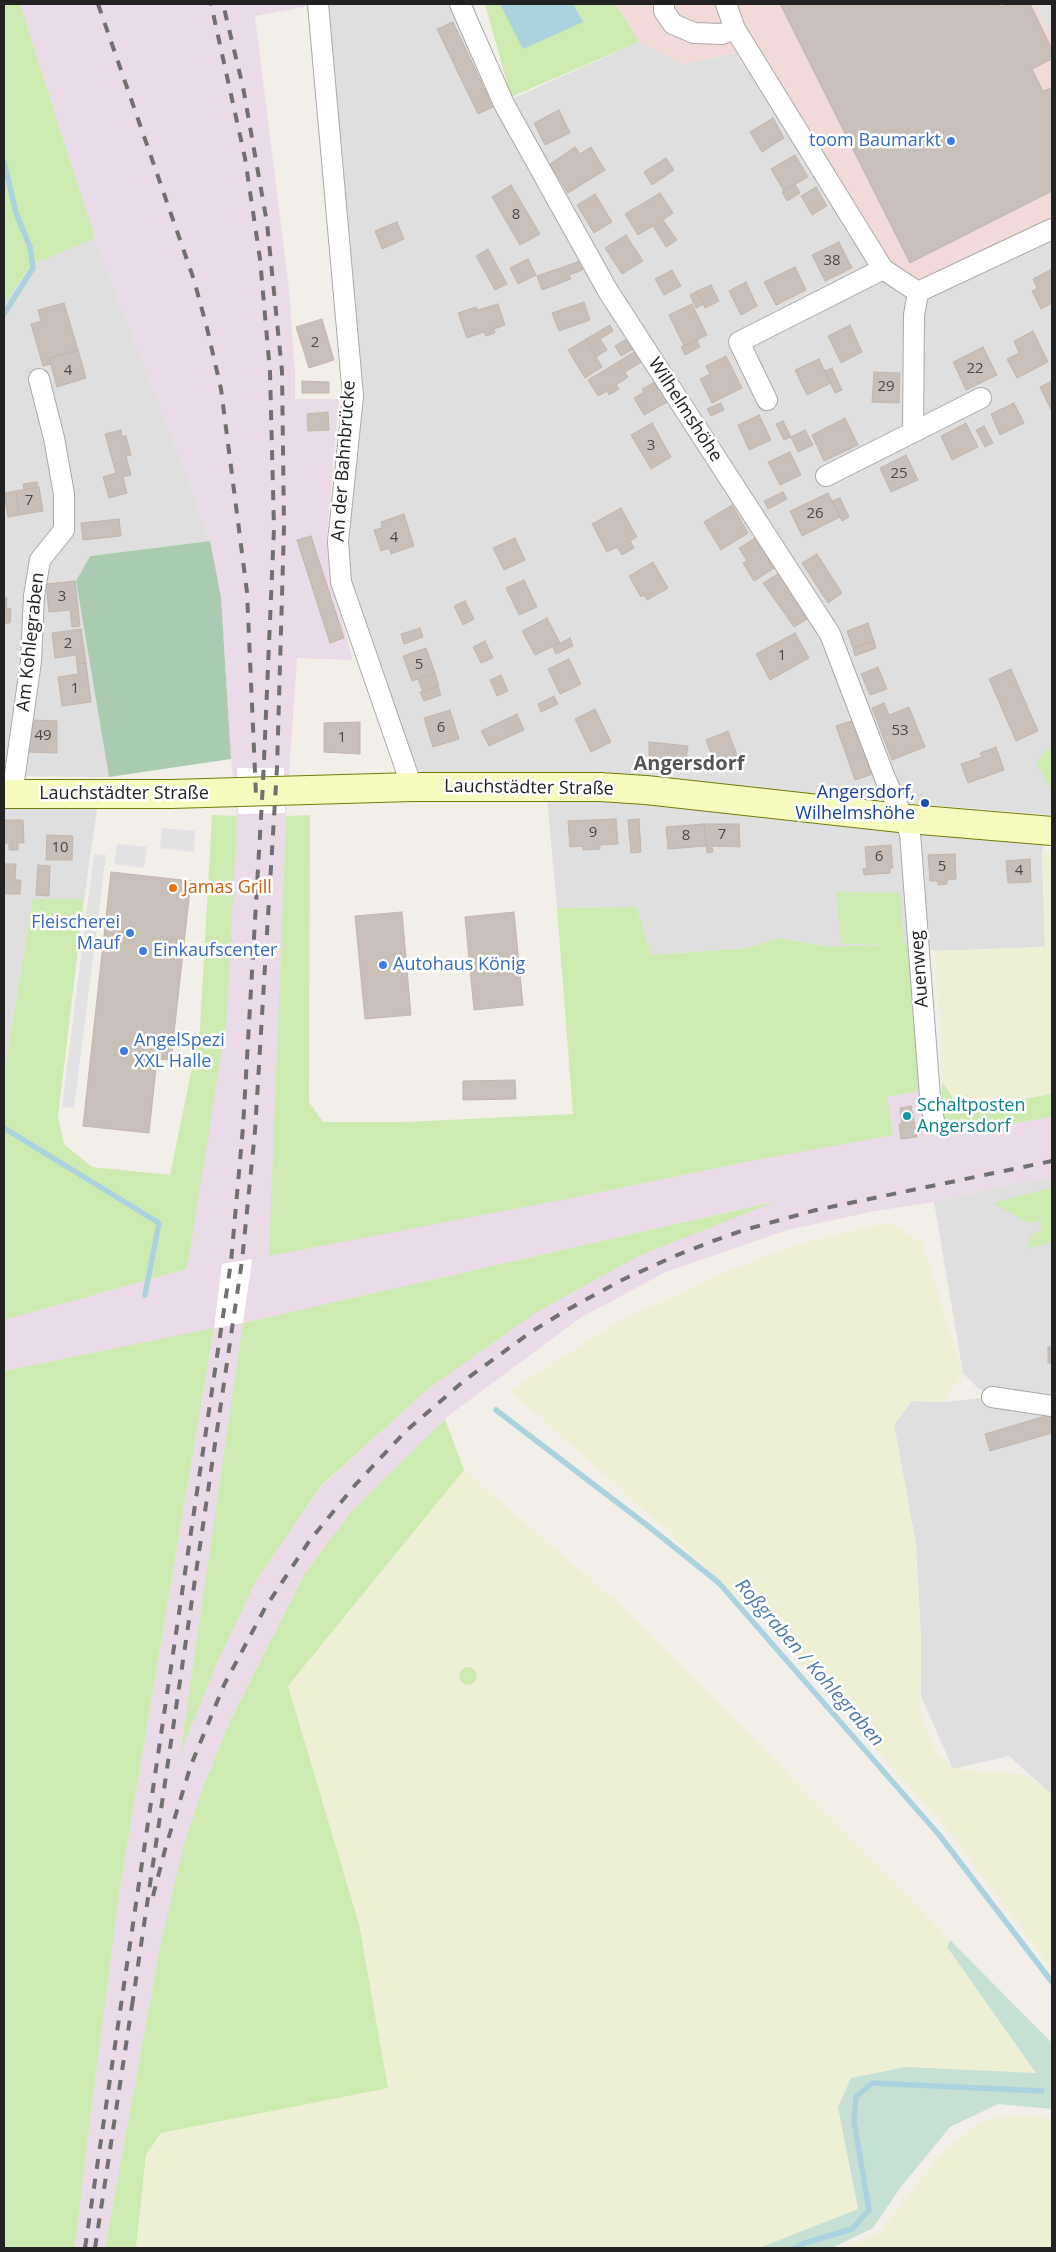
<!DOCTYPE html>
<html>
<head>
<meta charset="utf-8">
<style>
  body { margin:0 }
  #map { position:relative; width:1056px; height:2252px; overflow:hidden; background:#f2efe9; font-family:"Open Sans",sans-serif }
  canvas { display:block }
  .frame { position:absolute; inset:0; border:5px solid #222; pointer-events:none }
</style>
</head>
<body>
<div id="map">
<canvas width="1056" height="2252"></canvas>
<div class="frame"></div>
</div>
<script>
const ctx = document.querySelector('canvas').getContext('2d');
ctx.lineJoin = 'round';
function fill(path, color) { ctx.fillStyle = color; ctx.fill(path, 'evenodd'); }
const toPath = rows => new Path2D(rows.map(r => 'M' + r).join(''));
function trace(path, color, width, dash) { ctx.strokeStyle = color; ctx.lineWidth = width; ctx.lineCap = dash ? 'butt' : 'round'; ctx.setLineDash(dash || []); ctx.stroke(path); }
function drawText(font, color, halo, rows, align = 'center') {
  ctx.font = font + ' "Open Sans",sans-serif'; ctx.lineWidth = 5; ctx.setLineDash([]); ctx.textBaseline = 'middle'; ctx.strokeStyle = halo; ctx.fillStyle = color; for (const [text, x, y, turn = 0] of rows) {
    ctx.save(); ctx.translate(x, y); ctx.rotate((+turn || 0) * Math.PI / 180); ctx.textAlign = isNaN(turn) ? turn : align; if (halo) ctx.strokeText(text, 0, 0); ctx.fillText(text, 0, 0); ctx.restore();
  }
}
const residential = toPath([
  [347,4,473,4,509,100,639,42,683,64,735,53,883,269,1052,227,1052,815,748,790,407,773,341,582,353,396,310,6],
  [95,238,191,485,210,541,90,556,76,581,109,777,4,776,4,304,31,265],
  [546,787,1047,831,1042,852,1045,947,935,951,914,943,829,947,778,938,748,948,651,955,637,907,557,908],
  [4,807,97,809,84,899,33,899,4,1075],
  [1052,1178,1052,1795,1009,1756,953,1769,921,1696,921,1641,916,1545,894,1424,912,1401,944,1402,991,1397,977,1387,963,1373,934,1202,1017,1182]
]);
const commercial = toPath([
  [616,4,1052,4,1052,227,918,292,883,269,735,53,683,64,639,42]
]);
const industrial = toPath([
  [20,4,313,4,310,6,255,16,289,290,295,373,295,399,339,399,327,535,333,589,353,660,297,658,286,816,274,1139,582,1196,751,1161,887,1097,925,1090,934,1137,1052,1117,1052,1178,1017,1182,934,1202,875,1211,787,1230,666,1272,580,1318,444,1419,304,1576,231,1719,203,1787,159,1952,105,2248,75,2248,89,2128,120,1888,214,1329,4,1371,4,1320,187,1269,237,816,231,759,221,597,210,541,191,485,95,238],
  [772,1202,639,1256,537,1312,428,1389,321,1487,257,1579,217,1663,180,1752,244,1323]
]);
const farmland = toPath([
  [1042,852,1052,855,1052,1094,967,1109,954,1099,942,1082,935,951,1045,947],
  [888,1223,922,1242,963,1373,944,1402,912,1401,894,1425,916,1545,921,1641,920,1712,934,1748,953,1769,1023,1774,1052,1794,1052,1969,951,1834,761,1619,621,1489,510,1391,619,1321,745,1264,809,1241],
  [464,1470,635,1618,950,1940,947,1947,1036,2073,906,2067,838,2107,858,2209,759,2248,136,2248,146,2155,161,2133,388,2088,359,1924,288,1686],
  [1014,2115,1052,2118,1052,2248,844,2248,880,2232,941,2154,983,2120]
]);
const grass = toPath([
  [4,4,20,4,95,238,31,265,4,304],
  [485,4,616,4,639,42,511,97],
  [1052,747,1052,791,1036,763,1041,755],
  [212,815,237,816,227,1018,187,1269,4,1320,4,1075,33,899,84,899,58,1116,64,1144,92,1167,170,1175,200,1029],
  [310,815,309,1102,323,1122,404,1122,573,1114,557,908,637,907,651,955,748,948,778,938,829,947,888,944,841,944,836,892,900,893,904,943,914,943,925,1090,887,1097,893,1135,751,1161,582,1196,269,1256,286,816],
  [942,1082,954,1099,967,1109,1052,1094,1052,1117,934,1137,941,1133],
  [1052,1188,1052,1242,1028,1249,1031,1234,1041,1231,1039,1221,1028,1223,993,1203],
  [777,1201,639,1256,537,1312,428,1389,321,1486,257,1579,217,1663,180,1754,243,1323],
  [214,1328,120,1888,89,2128,75,2248,4,2248,4,1371],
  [445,1419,464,1470,288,1686,359,1924,388,2088,161,2133,146,2155,136,2248,105,2248,159,1952,183,1848,203,1787,231,1719,304,1575,351,1512],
  '459 1676a9 9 0 1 1 18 0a9 9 0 1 1-18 0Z'
]);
const wetland = toPath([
  [950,1940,1052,2043,1052,2109,998,2104,950,2127,900,2188,873,2228,832,2248,759,2248,858,2209,838,2107,851,2078,906,2067,1036,2073,947,1947]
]);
const cemetery = toPath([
  [210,541,221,597,231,759,109,777,76,581,90,556]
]);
const parking = toPath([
  [1035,4,1052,4,1052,38],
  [162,828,195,831,194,852,160,848],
  [117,844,147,847,144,868,114,864],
  [94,854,106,855,74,1108,62,1107]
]);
const water = toPath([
  [500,4,573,4,583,22,523,49]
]);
const pier = toPath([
  [237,768,284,768,285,813,238,814],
  [252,1259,243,1323,214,1328,222,1264]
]);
const stream = toPath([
  [4,162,16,213,30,247,33,268,4,314],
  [4,1128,159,1223,145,1295],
  [496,1410,648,1526,719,1583,940,1836,1052,1982],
  [795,2248,805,2243,852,2229,869,2210,854,2121,856,2097,872,2083,1042,2091]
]);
const building = toPath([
  [780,4,999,4,1001,7,1007,4,1030,4,1052,49,1052,59,1032,69,1043,91,1052,88,1052,191,910,263,780,4],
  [453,22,493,107,478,114,437,29,453,22],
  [559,110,570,133,545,145,534,123,559,110],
  [773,118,784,138,762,152,750,132,773,118],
  [575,147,580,154,591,147,605,170,568,193,550,164,575,147],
  [795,155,808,177,784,191,771,169,795,155],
  [666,158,674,170,652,185,644,172,666,158],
  [795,184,800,193,787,201,782,192,795,184],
  [511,185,540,234,520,245,492,197,511,185],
  [816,187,827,206,812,215,801,196,816,187],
  [660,193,673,213,663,220,677,240,666,247,653,226,638,235,625,214,660,193],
  [595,194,612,222,594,233,577,205,595,194],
  [397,222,404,239,382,249,375,231,397,222],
  [626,235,643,261,622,274,605,248,626,235],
  [839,242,852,268,825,281,812,255,839,242],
  [488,249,507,284,495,290,476,256,488,249],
  [528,259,536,275,518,284,510,268,528,259],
  [580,261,583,270,569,275,571,279,542,290,537,276,580,261],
  [795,267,806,290,776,305,764,282,795,267],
  [1052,269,1052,303,1041,309,1032,291,1037,288,1033,279,1052,269],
  [672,270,681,286,664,295,655,279,672,270],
  [746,282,757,306,741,315,729,291,746,282],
  [711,285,719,301,705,308,697,291,711,285],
  [697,291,704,304,696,308,690,295,697,291],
  [584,302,590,320,559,331,552,313,584,302],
  [64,303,78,350,49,358,51,364,43,366,31,324,41,321,38,310,64,303],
  [498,304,505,325,494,329,495,333,486,336,484,332,467,338,458,313,476,307,478,310,498,304],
  [692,304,707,335,684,346,669,315,692,304],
  [322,319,334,360,309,368,296,327,322,319],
  [610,325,613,331,600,339,607,350,596,357,586,339,610,325],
  [850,325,862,352,841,363,828,336,850,325],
  [1033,331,1048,362,1017,378,1007,359,1019,353,1014,341,1033,331],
  [628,338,635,348,621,356,615,346,628,338],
  [586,339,602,367,585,378,568,350,586,339],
  [697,340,700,347,685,355,681,347,697,340],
  [983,347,997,375,966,390,953,362,983,347],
  [78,350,86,378,57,387,49,358,78,350],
  [637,350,643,361,625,372,618,362,637,350],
  [726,356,742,388,712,403,700,379,710,374,706,366,726,356],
  [819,359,831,383,807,395,795,370,819,359],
  [618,362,628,377,616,385,619,389,609,395,607,391,598,396,588,380,618,362],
  [832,368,842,390,835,393,825,371,832,368],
  [874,372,900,373,899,403,872,402,874,372],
  [302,381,329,382,329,393,302,393,302,381],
  [657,381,669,401,644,415,634,398,644,392,642,389,657,381],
  [1052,381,1052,409,1051,410,1040,387,1052,381],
  [721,403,724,410,711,416,707,409,721,403],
  [1014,403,1024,423,1000,435,991,414,1014,403],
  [328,412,329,430,308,431,307,414,328,412],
  [759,415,771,440,749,450,738,425,759,415],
  [845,418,858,445,824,461,812,435,845,418],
  [783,421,791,437,784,440,776,424,783,421],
  [652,423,671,457,651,469,631,435,652,423],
  [966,423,978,447,952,460,941,436,966,423],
  [984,426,993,443,985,447,976,430,984,426],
  [121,430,122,436,126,436,131,455,126,456,131,475,123,477,127,493,109,498,103,477,116,473,105,434,121,430],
  [805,430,813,445,798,452,791,437,805,430],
  [790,452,801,475,780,485,768,462,790,452],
  [906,455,918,480,891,492,880,468,906,455],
  [37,482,38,487,24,490,23,484,37,482],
  [39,487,43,511,19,515,16,491,39,487],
  [16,491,19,515,8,517,4,493,16,491],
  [783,492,787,499,768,509,764,501,783,492],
  [828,493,840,517,802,536,790,511,828,493],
  [840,498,849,517,842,521,832,501,840,498],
  [732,505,748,533,721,550,704,522,732,505],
  [621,508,637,537,630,541,634,548,622,555,617,547,607,552,592,524,621,508],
  [404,514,414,546,391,554,389,548,381,551,374,530,382,528,381,522,404,514],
  [119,519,121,536,83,540,81,523,119,519],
  [311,536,344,638,330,643,297,540,311,536],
  [757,537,776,567,754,581,743,563,747,561,739,548,757,537],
  [515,538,525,560,504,570,493,548,515,538],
  [817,554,842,593,828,603,802,563,817,554],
  [653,562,668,588,647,600,644,595,641,597,629,576,653,562],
  [781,572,809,618,794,627,763,583,781,572],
  [524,580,537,607,519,615,506,588,524,580],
  [75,581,80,626,72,627,70,610,49,612,46,584,75,581],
  [4,598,7,598,6,608,11,609,10,623,4,623,4,598],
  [465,601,474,619,463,625,454,606,465,601],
  [547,618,560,643,535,655,522,631,547,618],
  [868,623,874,641,853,648,847,631,868,623],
  [420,628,423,637,404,644,401,634,420,628],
  [81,629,86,663,77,664,76,655,55,658,52,633,81,629],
  [795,633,809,658,770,680,756,654,795,633],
  [570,638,573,646,556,654,553,647,570,638],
  [485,641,493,658,481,663,473,647,485,641],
  [874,641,876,648,855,656,853,648,874,641],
  [426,648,435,673,412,681,403,656,426,648],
  [569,659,581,684,560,694,548,669,569,659],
  [86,663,91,702,62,706,58,677,78,674,77,664,86,663],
  [878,667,887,689,870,695,861,674,878,667],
  [1011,669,1038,731,1016,741,989,679,1011,669],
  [435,673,439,686,423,692,418,679,435,673],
  [501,675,508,691,497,696,490,680,501,675],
  [438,686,441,695,424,701,420,692,438,686],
  [554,696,558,704,541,712,538,704,554,696],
  [884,703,889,715,909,707,925,747,892,760,872,708,884,703],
  [595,709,611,742,591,752,575,719,595,709],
  [450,710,459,739,433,747,424,718,450,710],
  [517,714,524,730,489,746,481,731,517,714],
  [29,720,57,721,57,753,29,752,29,720],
  [854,720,873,774,855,780,836,726,854,720],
  [360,722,360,754,324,752,324,723,360,722],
  [728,731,737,755,715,764,706,740,728,731],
  [649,742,688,746,685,766,649,762,649,742],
  [996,747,1004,770,968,783,961,764,982,757,980,753,996,747],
  [616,819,618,844,600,845,600,849,583,850,583,846,570,847,568,821,616,819],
  [639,819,641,852,631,853,628,820,639,819],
  [4,820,23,820,24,843,18,843,18,850,9,850,9,843,4,843,4,820],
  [704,824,706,846,668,849,666,827,704,824],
  [704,824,739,824,740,847,712,846,713,852,707,853,704,824],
  [47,835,73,836,72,860,46,860,47,835],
  [891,845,893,868,890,868,890,873,864,875,863,869,867,868,865,847,891,845],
  [955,854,956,879,947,880,947,884,938,885,938,881,930,881,928,855,955,854],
  [1030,859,1031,882,1008,883,1006,861,1030,859],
  [4,864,16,864,15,880,21,880,20,894,4,894,4,864],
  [38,865,50,866,49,896,36,895,38,865],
  [111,872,191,881,171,1060,157,1059,149,1133,83,1126,111,872],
  [402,912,411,1015,365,1019,355,916,402,912],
  [514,912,523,1005,474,1010,465,917,514,912],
  [515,1080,516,1099,463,1100,463,1081,515,1080],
  [911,1106,917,1137,901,1139,899,1124,902,1124,900,1108,911,1106],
  [1048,1347,1052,1347,1052,1363,1048,1363,1048,1347],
  [1052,1414,1052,1433,990,1451,985,1434,1052,1414]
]);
const minor = toPath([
  [318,4,353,396,338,542,341,582,412,787],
  [460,4,504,104,608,291,830,634,885,778,910,833,930,1097,934,1121],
  [664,4,664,11,673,24,694,33,722,34,735,29],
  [726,4,735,29,883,269,895,277,918,292,1052,229],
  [767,400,739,342,883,269],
  [913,432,914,315,918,292],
  [826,476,981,398],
  [12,795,31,661,34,596,40,560,64,530,64,494,54,438,39,379],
  [992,1397,1052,1406]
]);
const secondary = toPath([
  [4,794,171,794,412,787,600,787,646,790,909,819,1052,831]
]);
const rail = toPath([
  [98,4,194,280,207,328,221,389,247,592,256,795],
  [153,1896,166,1846,191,1765,224,1685,265,1608,310,1540,356,1484,406,1431,465,1380,531,1332,565,1311,624,1279,675,1256,713,1241,744,1230,816,1210,1052,1161],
  [132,2006,242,1261,255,1131,277,768,284,527,282,371,267,223,243,87,223,4],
  [85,2248,231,1262,243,1127,263,783,274,528,270,372,260,259,245,158,211,4],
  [95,2248,133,1999]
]);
const markers = [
  [951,141,5,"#3f7fe0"],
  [925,803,5,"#1a4fb4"],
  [173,888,5,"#e8710a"],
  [130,933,5,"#3f7fe0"],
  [143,951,5,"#3f7fe0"],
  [383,965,5,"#3f7fe0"],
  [124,1051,5,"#3f7fe0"],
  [907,1116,5,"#0f9aa8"]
];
const numberNames = [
  ["8",516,215],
  ["38",832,261],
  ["2",315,343],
  ["22",975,369],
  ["4",68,371],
  ["29",886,387],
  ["3",651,446],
  ["25",899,474],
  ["7",29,501],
  ["26",815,514],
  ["4",394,538],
  ["3",62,597],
  ["2",68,644],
  ["1",782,656],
  ["5",419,665],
  ["1",75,689],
  ["6",441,728],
  ["53",900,731],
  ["49",43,736],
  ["1",342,738],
  ["9",593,833],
  ["7",722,835],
  ["8",686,836],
  ["10",60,848],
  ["6",879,857],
  ["5",942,867],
  ["4",1019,871]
];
const shopNames = [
  ["toom Baumarkt",941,141,"right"],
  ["Fleischerei",120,923,"right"],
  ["Mauf",120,944,"right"],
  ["Einkaufscenter",153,951],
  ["Autohaus König",393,965],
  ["AngelSpezi",134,1041],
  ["XXL Halle",134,1062]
];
const streetNames = [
  ["Wilhelmshöhe",685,410,57],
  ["An der Bahnbrücke",344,461,-86],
  ["Am Kohlegraben",31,642,-84],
  ["Lauchstädter Straße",529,788,1],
  ["Lauchstädter Straße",124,794],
  ["Auenweg",920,969,-94]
];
const transitNames = [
  ["Angersdorf,",915,793],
  ["Wilhelmshöhe",915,814]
];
const foodNames = [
  ["Jamas Grill",183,888]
];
const cultureNames = [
  ["Schaltposten",917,1106],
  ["Angersdorf",917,1127]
];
const waterNames = [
  ["Roßgraben / Kohlegraben",809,1663,49]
];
const quarterNames = [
  ["Angersdorf",689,764]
];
fill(residential, '#e0dfdf');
fill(commercial, '#f2dad9');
fill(industrial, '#ebdbe8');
fill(farmland, '#eef0d5');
fill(grass, '#cdebb0');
fill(wetland, '#c6e0d4');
fill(cemetery, '#aacbaf');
fill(parking, '#e2e2e2');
fill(water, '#aad3df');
fill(pier, '#fff');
trace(stream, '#aad3df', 5.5);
fill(building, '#c7bfb8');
trace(building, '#c4b6ab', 1);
trace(minor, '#a9a9a9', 22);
trace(secondary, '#707d05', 30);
trace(minor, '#fff', 20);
trace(secondary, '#f7fabf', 28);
trace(rail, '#707070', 4, [10, 10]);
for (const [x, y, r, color] of markers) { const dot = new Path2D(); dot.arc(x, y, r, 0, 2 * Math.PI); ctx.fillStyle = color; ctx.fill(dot); trace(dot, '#fff', 2); }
drawText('15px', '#4b4948', null, numberNames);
drawText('18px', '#366cbe', '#fff', shopNames, 'left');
drawText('18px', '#222', '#fff', streetNames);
drawText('18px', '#164399', '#fff', transitNames, 'right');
drawText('18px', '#c56008', '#fff', foodNames, 'left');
drawText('18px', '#0d838f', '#fff', cultureNames, 'left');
drawText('italic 19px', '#4a7aab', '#fff', waterNames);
drawText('bold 20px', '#555', '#fff', quarterNames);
</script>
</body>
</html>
